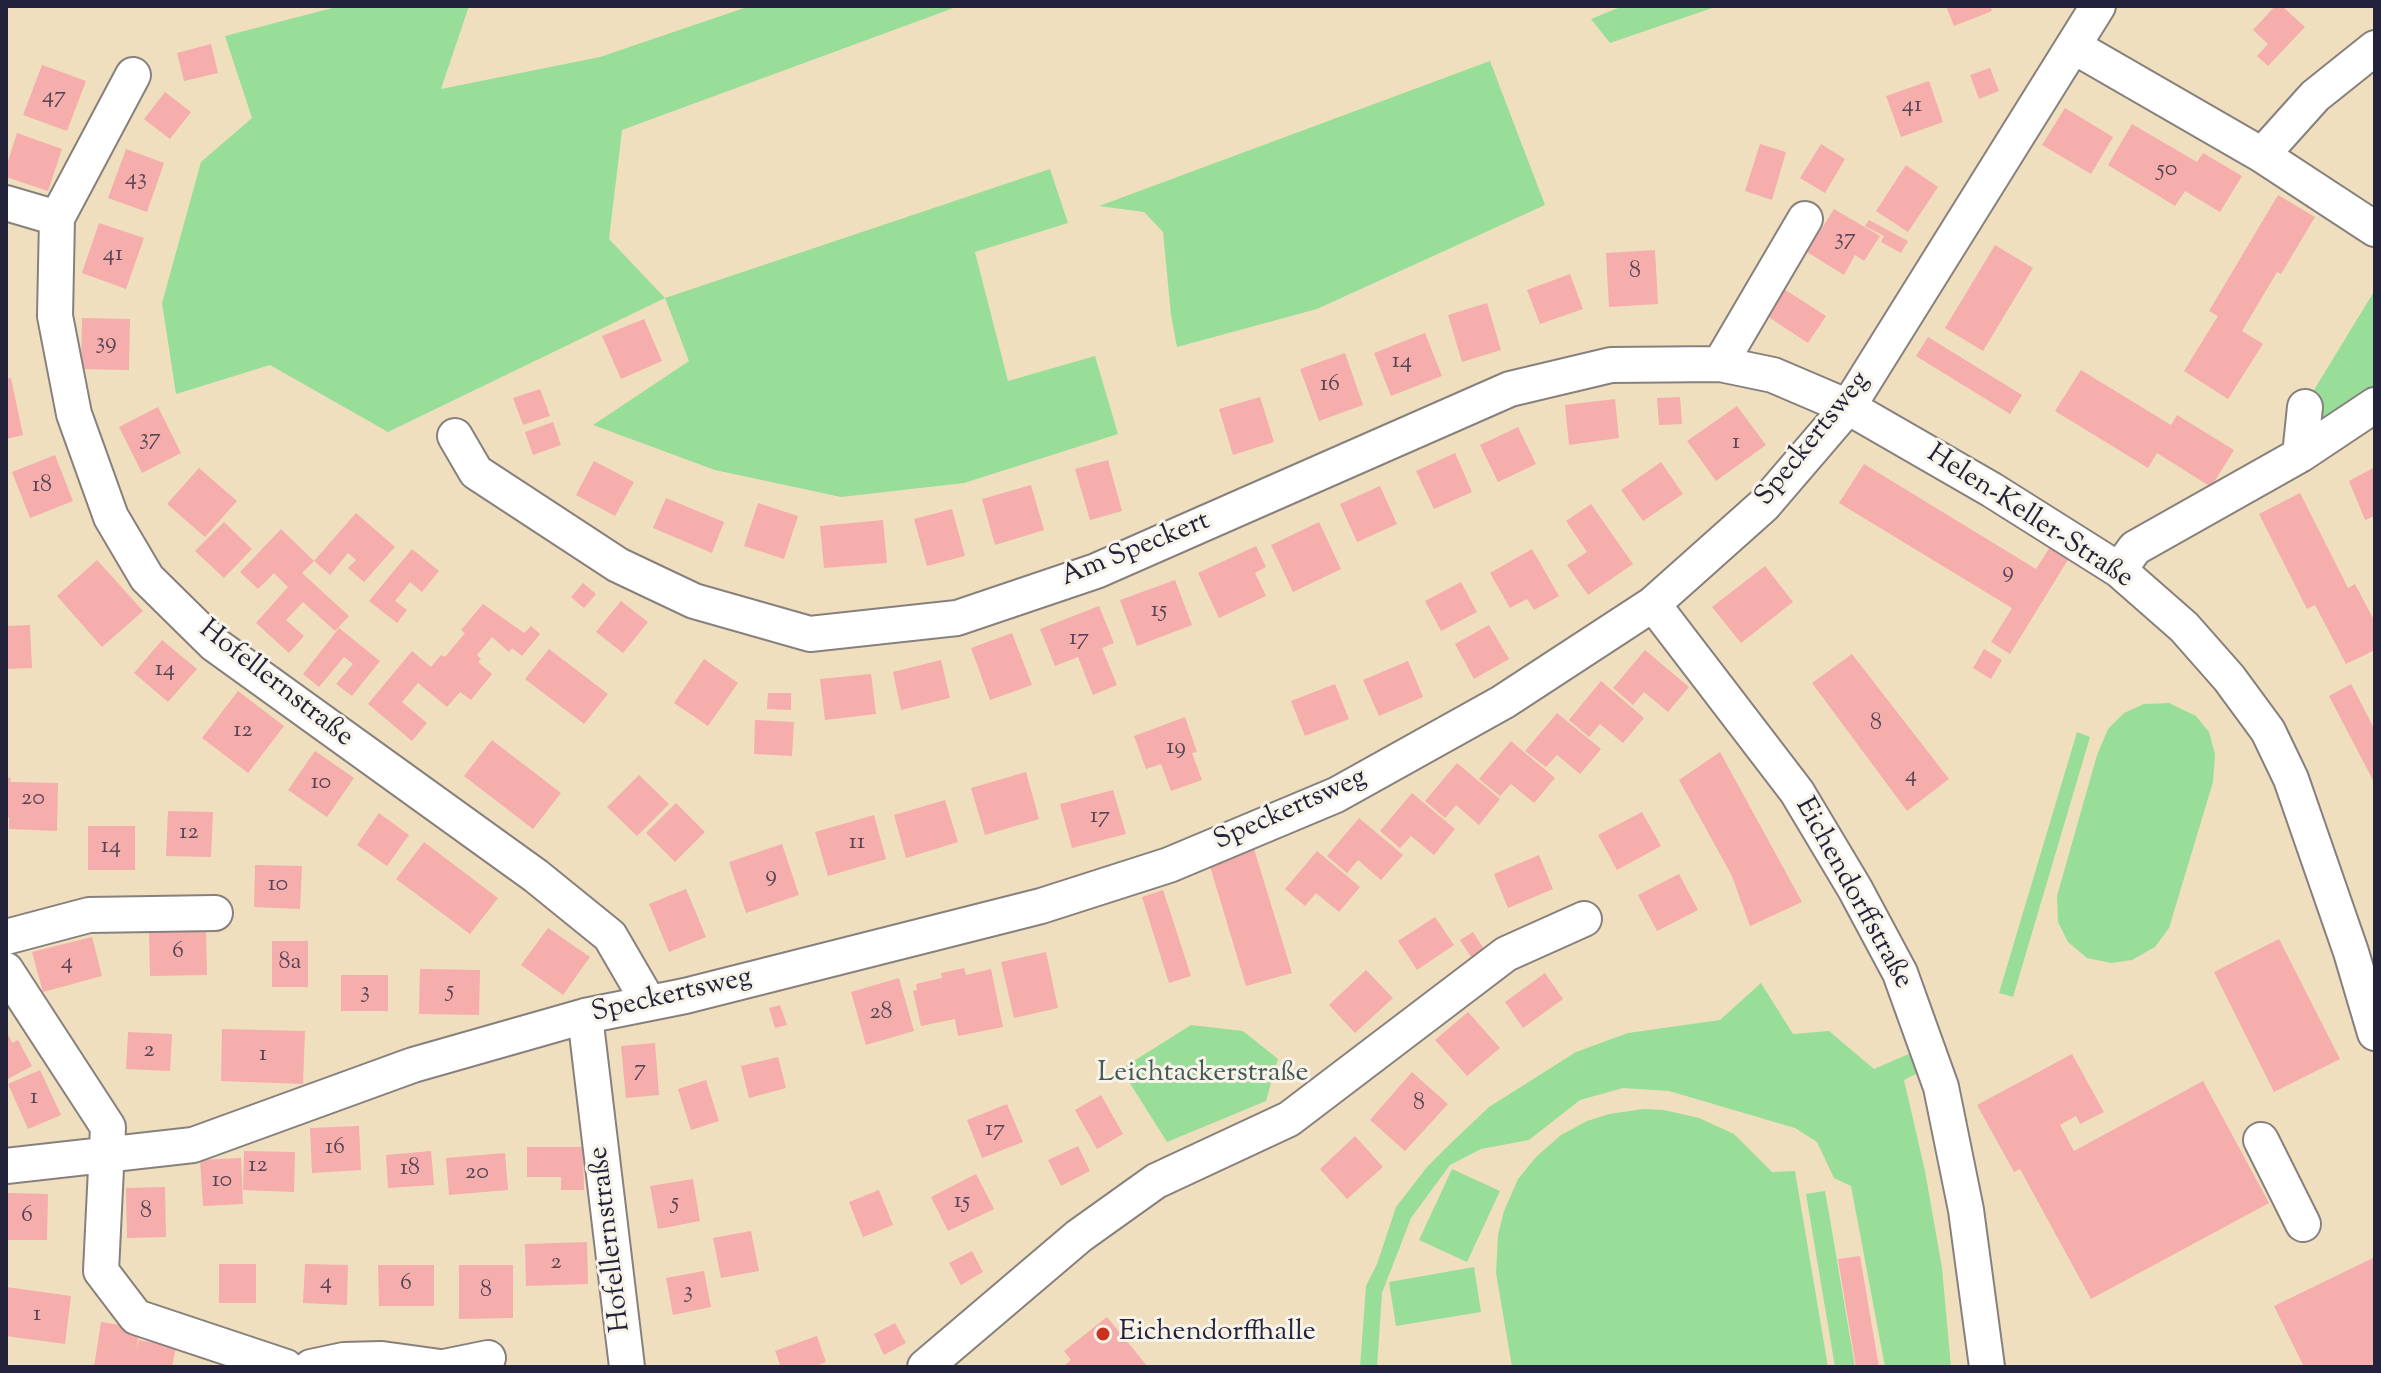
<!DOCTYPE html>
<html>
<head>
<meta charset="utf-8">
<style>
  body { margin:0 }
  #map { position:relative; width:2381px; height:1373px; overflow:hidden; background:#efdfbf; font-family:"Sorts Mill Goudy",serif }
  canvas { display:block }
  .frame { position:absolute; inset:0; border:8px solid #22223b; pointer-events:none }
</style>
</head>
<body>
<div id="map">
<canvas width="2381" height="1373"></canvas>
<div class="frame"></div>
</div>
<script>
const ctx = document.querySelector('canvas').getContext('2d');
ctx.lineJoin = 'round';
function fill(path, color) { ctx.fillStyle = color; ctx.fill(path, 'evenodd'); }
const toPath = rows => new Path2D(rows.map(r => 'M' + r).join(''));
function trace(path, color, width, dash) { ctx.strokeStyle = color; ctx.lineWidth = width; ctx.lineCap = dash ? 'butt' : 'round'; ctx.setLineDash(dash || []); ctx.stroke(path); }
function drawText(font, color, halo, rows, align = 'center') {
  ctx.font = font + ' "Sorts Mill Goudy",serif'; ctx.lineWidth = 6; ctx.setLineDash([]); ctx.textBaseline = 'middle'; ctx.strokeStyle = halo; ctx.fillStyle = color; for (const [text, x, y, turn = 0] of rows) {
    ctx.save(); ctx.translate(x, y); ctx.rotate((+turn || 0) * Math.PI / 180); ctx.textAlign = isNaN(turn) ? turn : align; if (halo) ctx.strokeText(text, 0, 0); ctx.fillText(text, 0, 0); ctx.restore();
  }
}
const green = toPath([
  [340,6,469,6,441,89,600,57,750,6,959,6,622,130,609,239,665,298,1050,169,1068,223,975,252,1008,381,1095,356,1118,434,964,483,841,497,715,470,593,425,689,361,665,298,388,432,270,365,176,394,162,303,201,162,252,118,225,36],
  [1623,6,1718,6,1610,43,1591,19],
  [1490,61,1545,205,1317,309,1177,347,1171,315,1163,232,1144,212,1099,206],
  [2375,290,2375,387,2323,424,2306,403],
  [2169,703,2196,716,2209,732,2215,754,2213,782,2169,928,2155,947,2132,960,2111,963,2087,958,2068,942,2058,922,2057,896,2097,755,2108,729,2124,713,2144,704],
  [2077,732,2090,737,2013,997,1999,993],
  [1761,983,1793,1034,1829,1031,1874,1069,1911,1053,1918,1073,1904,1080,1925,1171,1942,1268,1951,1367,1885,1367,1851,1186,1834,1178,1817,1142,1795,1128,1669,1091,1623,1088,1580,1100,1529,1140,1481,1149,1450,1165,1411,1218,1382,1293,1377,1367,1360,1367,1366,1286,1377,1264,1396,1207,1427,1167,1452,1142,1489,1107,1576,1052,1628,1033,1720,1020],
  [1191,1025,1243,1031,1278,1059,1266,1101,1167,1142,1121,1069],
  [1644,1109,1664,1110,1699,1118,1734,1134,1772,1172,1795,1171,1828,1367,1512,1367,1496,1273,1498,1235,1504,1211,1518,1179,1536,1157,1561,1135,1587,1121,1609,1114],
  [1452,1169,1500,1191,1467,1262,1419,1240],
  [1825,1191,1831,1225,1855,1367,1835,1367,1806,1194],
  [1474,1267,1481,1312,1396,1326,1389,1282]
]);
const building = toPath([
  [1946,6,1990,6,1992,11,1954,26],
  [2275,6,2282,6,2305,27,2268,66,2257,56,2268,44,2253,30],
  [211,44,218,73,184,81,177,53],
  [42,65,86,81,67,131,23,115],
  [1990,68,1999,91,1979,99,1970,75],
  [1929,81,1943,122,1901,137,1886,96],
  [165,92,191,112,170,139,144,119],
  [2065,108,2113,137,2091,174,2042,145],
  [2132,124,2197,162,2203,153,2242,176,2220,212,2185,191,2175,206,2108,165],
  [17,133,62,149,48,191,6,177,6,167],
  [1760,144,1786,152,1772,200,1745,191],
  [1821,144,1845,159,1825,193,1800,178],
  [126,149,164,163,147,212,108,198],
  [1906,165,1938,187,1908,232,1876,211],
  [2278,195,2315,217,2281,274,2277,272,2242,331,2263,344,2228,399,2184,371,2218,316,2209,311],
  [1834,209,1880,236,1864,261,1855,255,1844,275,1807,252],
  [1869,220,1908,241,1901,253,1881,242,1884,236,1865,226],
  [99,223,144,238,126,289,82,273],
  [1995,245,2033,268,1983,351,1945,328],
  [1655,250,1658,304,1609,307,1606,253],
  [1570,274,1583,309,1540,324,1527,290],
  [1784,289,1826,316,1808,343,1767,316],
  [1487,303,1501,350,1462,362,1448,315],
  [82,318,130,319,129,370,81,369],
  [644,319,662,361,621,379,602,336],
  [1425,333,1442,376,1391,396,1374,353],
  [1928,337,2022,395,2010,414,1916,356],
  [1345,353,1363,405,1319,421,1300,369],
  [2081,370,2171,425,2177,415,2234,450,2211,487,2157,453,2148,468,2055,411],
  [11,378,23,435,6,439,6,379],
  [540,389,550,416,523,425,513,398],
  [1260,397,1274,442,1233,455,1219,409],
  [1680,397,1682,424,1659,425,1657,398],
  [1615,399,1619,438,1569,445,1565,405],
  [1737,406,1766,445,1716,481,1687,441],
  [158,407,181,453,142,473,119,427],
  [553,422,561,445,533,455,525,432],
  [1518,427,1536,464,1498,482,1480,445],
  [1455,453,1472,492,1434,509,1416,471],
  [55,455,73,501,30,518,12,472],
  [1108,460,1122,511,1090,520,1075,469],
  [594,461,634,482,615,516,576,495],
  [1661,462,1683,494,1643,521,1621,490],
  [1864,464,2036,569,2050,547,2069,558,2010,654,1991,642,2012,608,1839,503],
  [2375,467,2375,516,2365,520,2349,481],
  [199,468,237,501,205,537,167,504],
  [1031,485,1044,530,995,545,982,499],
  [1380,486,1397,524,1357,542,1340,504],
  [2300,493,2348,588,2355,584,2375,622,2375,650,2346,664,2315,605,2307,609,2259,514],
  [666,498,724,522,712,553,653,528],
  [758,503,798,516,784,559,744,546],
  [1591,504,1633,564,1588,595,1567,565,1587,552,1566,521],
  [952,509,965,556,927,566,914,519],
  [356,513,395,547,364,582,348,568,356,560,348,553,330,575,314,561],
  [883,520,887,563,824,568,820,526],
  [224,522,252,549,224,578,195,551],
  [1319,522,1341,569,1293,592,1271,545],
  [281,529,314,561,302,573,349,616,335,631,303,602,286,620,304,636,289,653,256,623,288,587,274,573,258,589,240,572],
  [1256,546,1266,567,1255,573,1266,596,1219,618,1198,573],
  [412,549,439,571,422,592,410,582,395,601,407,610,397,623,369,601],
  [1532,549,1559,596,1534,610,1527,599,1510,608,1490,573],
  [97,560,143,611,102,647,57,596],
  [1765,566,1793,602,1741,643,1712,607],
  [1175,580,1192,625,1137,646,1120,600],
  [1461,582,1477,612,1441,631,1425,601],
  [583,583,596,594,584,608,571,597],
  [621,601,648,622,623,653,596,632],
  [483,604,524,633,531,626,540,634,522,656,512,648,509,652,492,637,477,655,481,659,478,662,492,674,471,700,460,692,447,707,418,683,402,702,427,723,412,741,368,704,412,651,431,667,441,655,445,657,465,633,461,630],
  [1099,606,1114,643,1102,648,1117,685,1093,695,1078,657,1055,666,1040,629],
  [30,625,32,668,6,669,6,626],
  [1489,625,1509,659,1474,679,1455,644],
  [339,628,380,661,352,696,336,684,353,664,344,657,319,687,303,674],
  [1012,633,1032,685,990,700,971,648],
  [162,640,197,669,168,702,134,673],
  [549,649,608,694,584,724,525,679],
  [1984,649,2002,660,1991,679,1973,668],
  [1645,650,1689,687,1668,712,1644,692,1633,705,1613,688],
  [1852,654,1949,779,1907,811,1812,683],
  [704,659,738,683,708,726,674,703],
  [941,660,950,698,901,710,893,672],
  [1408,661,1423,697,1379,716,1363,680],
  [871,674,876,714,825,720,820,679],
  [1601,681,1644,718,1623,743,1600,724,1589,737,1569,720],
  [1335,684,1349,719,1305,736,1291,701],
  [2351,684,2375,730,2375,784,2329,696],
  [238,691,284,726,248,773,202,738],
  [768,693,791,693,791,710,767,709],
  [1557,713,1601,749,1580,774,1557,755,1546,767,1525,751],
  [1185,717,1197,752,1192,753,1202,780,1171,791,1161,764,1146,769,1134,736],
  [755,720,794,722,792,756,754,754],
  [492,740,561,793,533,829,464,776],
  [1511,741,1555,778,1534,803,1511,784,1500,796,1479,779],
  [315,751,354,778,327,817,288,790],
  [1720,752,1802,902,1750,926,1732,876,1679,780],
  [1457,763,1500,799,1479,825,1456,805,1445,818,1425,801],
  [1026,772,1039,819,985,835,971,788],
  [639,775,669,804,637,836,607,807],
  [6,777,11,778,10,782,58,783,57,831,9,829,9,817,6,817],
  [1113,790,1126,834,1072,848,1060,804],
  [1412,793,1455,829,1434,855,1411,836,1400,848,1380,831],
  [945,800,958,842,906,858,894,815],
  [676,803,705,832,675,862,646,833],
  [168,811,213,812,211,857,166,856],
  [1642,812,1661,846,1617,870,1598,835],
  [379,813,409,835,387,866,357,845],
  [874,815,886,859,828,876,815,832],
  [1359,818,1403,855,1381,880,1358,860,1347,873,1327,856],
  [88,826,135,826,135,870,88,870],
  [424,842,498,898,470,934,396,879],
  [782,844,799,895,746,913,729,862],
  [1254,849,1292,973,1246,986,1209,863],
  [1317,851,1360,887,1339,912,1316,893,1305,906,1285,889],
  [1539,855,1553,889,1508,908,1494,874],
  [255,865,302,866,300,909,254,907],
  [1679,874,1698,910,1657,931,1638,895],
  [686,889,706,937,669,952,649,904],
  [1163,890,1191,976,1169,983,1142,897],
  [1435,917,1454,945,1417,970,1398,941],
  [548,928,590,957,563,995,521,965],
  [206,930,207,975,150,976,149,932],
  [1473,932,1484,949,1471,957,1460,940],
  [92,937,102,976,43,992,32,952],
  [2279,939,2340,1059,2274,1092,2214,972],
  [272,941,308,941,308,987,272,987],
  [1046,952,1058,1008,1014,1018,1001,962],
  [964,968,966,975,991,969,1003,1027,958,1036,955,1019,921,1026,913,991,917,990,916,984,942,978,941,973],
  [420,969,480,970,479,1015,419,1014],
  [1366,970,1393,998,1355,1033,1329,1005],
  [1545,973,1563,999,1523,1028,1505,1002],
  [341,975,388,975,388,1011,341,1011],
  [899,978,914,1031,866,1045,851,992],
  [780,1005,787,1025,775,1028,769,1008],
  [1468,1012,1500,1048,1467,1076,1435,1040],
  [222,1029,305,1031,303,1084,221,1081],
  [6,1030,12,1043,18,1040,32,1066,6,1080],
  [128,1032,172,1034,170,1071,126,1069],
  [655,1043,659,1095,626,1098,621,1046],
  [2072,1054,2104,1112,2080,1124,2076,1116,2060,1125,2074,1151,2203,1081,2269,1203,2091,1299,2020,1169,2014,1172,1977,1105],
  [778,1057,786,1088,749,1098,741,1066],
  [40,1070,61,1115,28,1129,8,1084],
  [1412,1072,1448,1104,1405,1151,1370,1120],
  [706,1080,719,1121,691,1130,678,1089],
  [1101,1095,1123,1134,1097,1149,1075,1110],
  [1007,1104,1023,1142,982,1158,967,1120],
  [359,1126,361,1170,312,1173,310,1128],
  [1355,1136,1383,1167,1347,1199,1320,1169],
  [1078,1146,1090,1171,1061,1186,1048,1160],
  [527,1147,583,1147,584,1190,561,1190,561,1177,527,1177],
  [244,1151,295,1152,294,1192,243,1190],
  [431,1151,434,1185,388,1188,386,1155],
  [505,1153,508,1190,449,1195,446,1158],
  [241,1158,243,1204,203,1206,200,1160],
  [976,1174,994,1209,948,1231,931,1197],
  [693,1179,700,1221,658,1229,650,1186],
  [165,1187,166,1237,127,1238,126,1188],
  [879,1190,893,1225,863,1237,849,1202],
  [6,1193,48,1194,47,1240,6,1240],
  [751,1231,759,1271,721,1278,713,1238],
  [587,1242,588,1284,526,1286,525,1244],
  [972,1251,983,1272,961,1285,949,1263],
  [1860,1256,1879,1367,1856,1367,1838,1259],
  [2375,1257,2375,1367,2304,1367,2274,1306],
  [219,1264,256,1264,256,1303,219,1303],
  [305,1264,348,1265,347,1305,303,1303],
  [378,1265,434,1265,434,1306,379,1306],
  [459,1265,513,1265,513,1318,459,1319],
  [704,1271,711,1307,673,1315,666,1278],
  [6,1287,71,1296,65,1344,6,1336],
  [1107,1317,1148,1367,1063,1367,1071,1360,1064,1351],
  [101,1322,140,1328,136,1351,139,1340,176,1347,172,1367,94,1367],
  [895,1323,906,1343,884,1355,874,1334],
  [817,1336,826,1362,813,1367,781,1367,775,1351]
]);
const minor = toPath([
  [2073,46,2262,155,2375,229],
  [133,75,57,218,55,316,74,414,111,517,147,578,214,644,536,876,610,936,649,1003],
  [2262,155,2315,96,2375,48],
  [6,203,57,218],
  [1720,364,1805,219],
  [455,436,476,472,618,565,694,601,810,634,957,618,1096,571,1510,389,1611,365,1720,364,1773,375,1848,407,1992,490,2119,570,2184,627,2229,678,2268,731,2291,779,2351,952,2375,1033],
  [2300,455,2305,407],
  [2119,570,2135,548,2300,455,2375,405],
  [1653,604,1797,792,1855,889,1900,973,1941,1087,1966,1210,1987,1367],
  [6,937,89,915,215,913],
  [6,970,108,1127,101,1271,136,1317,286,1367],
  [585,1016,627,1367],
  [2261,1140,2303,1224],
  [6,1166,193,1145,413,1065,585,1016,685,996,1041,906,1169,865,1336,795,1503,702,1653,604,1764,505,1848,407,2098,6],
  [311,1367,344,1360,382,1359,440,1367],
  [444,1367,488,1358],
  [925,1367,1079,1236,1156,1181,1289,1119,1506,954,1584,919]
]);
const markers = [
  [1103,1334,8,"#c8321e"]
];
const numberNames = [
  ["47",54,98],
  ["41",1912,107],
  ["50",2167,171],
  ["43",136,180],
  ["37",1845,240],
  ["41",113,256],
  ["8",1635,273],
  ["39",106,344],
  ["14",1402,363],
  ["16",1330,386],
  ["37",150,440],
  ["1",1736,444],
  ["18",42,487],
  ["9",2008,573],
  ["15",1159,612],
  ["17",1079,640],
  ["14",165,671],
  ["8",1876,725],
  ["12",243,732],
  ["19",1176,749],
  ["4",1911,777],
  ["10",321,784],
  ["20",33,800],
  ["17",1100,818],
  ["12",189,834],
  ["11",857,844],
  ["14",111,848],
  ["9",771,877],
  ["10",278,886],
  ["6",178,953],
  ["4",67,964],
  ["8a",290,964],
  ["5",450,992],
  ["3",365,993],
  ["28",881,1014],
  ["2",149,1052],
  ["1",263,1056],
  ["7",640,1071],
  ["1",34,1099],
  ["8",1419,1105],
  ["17",995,1131],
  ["16",335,1149],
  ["12",258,1167],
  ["18",410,1170],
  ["20",477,1174],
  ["10",222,1182],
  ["15",962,1203],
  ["5",675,1204],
  ["8",146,1213],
  ["6",27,1217],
  ["2",556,1264],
  ["4",326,1284],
  ["6",406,1285],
  ["8",486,1292],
  ["3",688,1293],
  ["1",37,1316]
];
const streetNames = [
  ["Speckertsweg",1814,440,-51],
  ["Helen-Keller-Straße",2029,518,33],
  ["Am Speckert",1136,551,-22],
  ["Hofellernstraße",275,685,38],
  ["Speckertsweg",1291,811,-24],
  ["Eichendorffstraße",1852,894,61],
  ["Speckertsweg",672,997,-13],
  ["Hofellernstraße",612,1239,-97]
];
const parkNames = [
  ["Leichtackerstraße",1203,1075]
];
const poiNames = [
  ["Eichendorffhalle",1119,1334]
];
fill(green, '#98de98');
fill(building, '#f5aeab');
trace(minor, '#88807d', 38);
trace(minor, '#fff', 34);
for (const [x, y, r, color] of markers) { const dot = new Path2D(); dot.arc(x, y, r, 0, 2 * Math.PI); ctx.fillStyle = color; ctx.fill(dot); trace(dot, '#f7f3e8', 3); }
drawText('24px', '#574557', null, numberNames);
drawText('28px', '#22223b', '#f7f3e8', streetNames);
drawText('28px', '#455a57', '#f7f3e8', parkNames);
drawText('28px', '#22223b', '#f7f3e8', poiNames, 'left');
</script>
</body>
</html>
